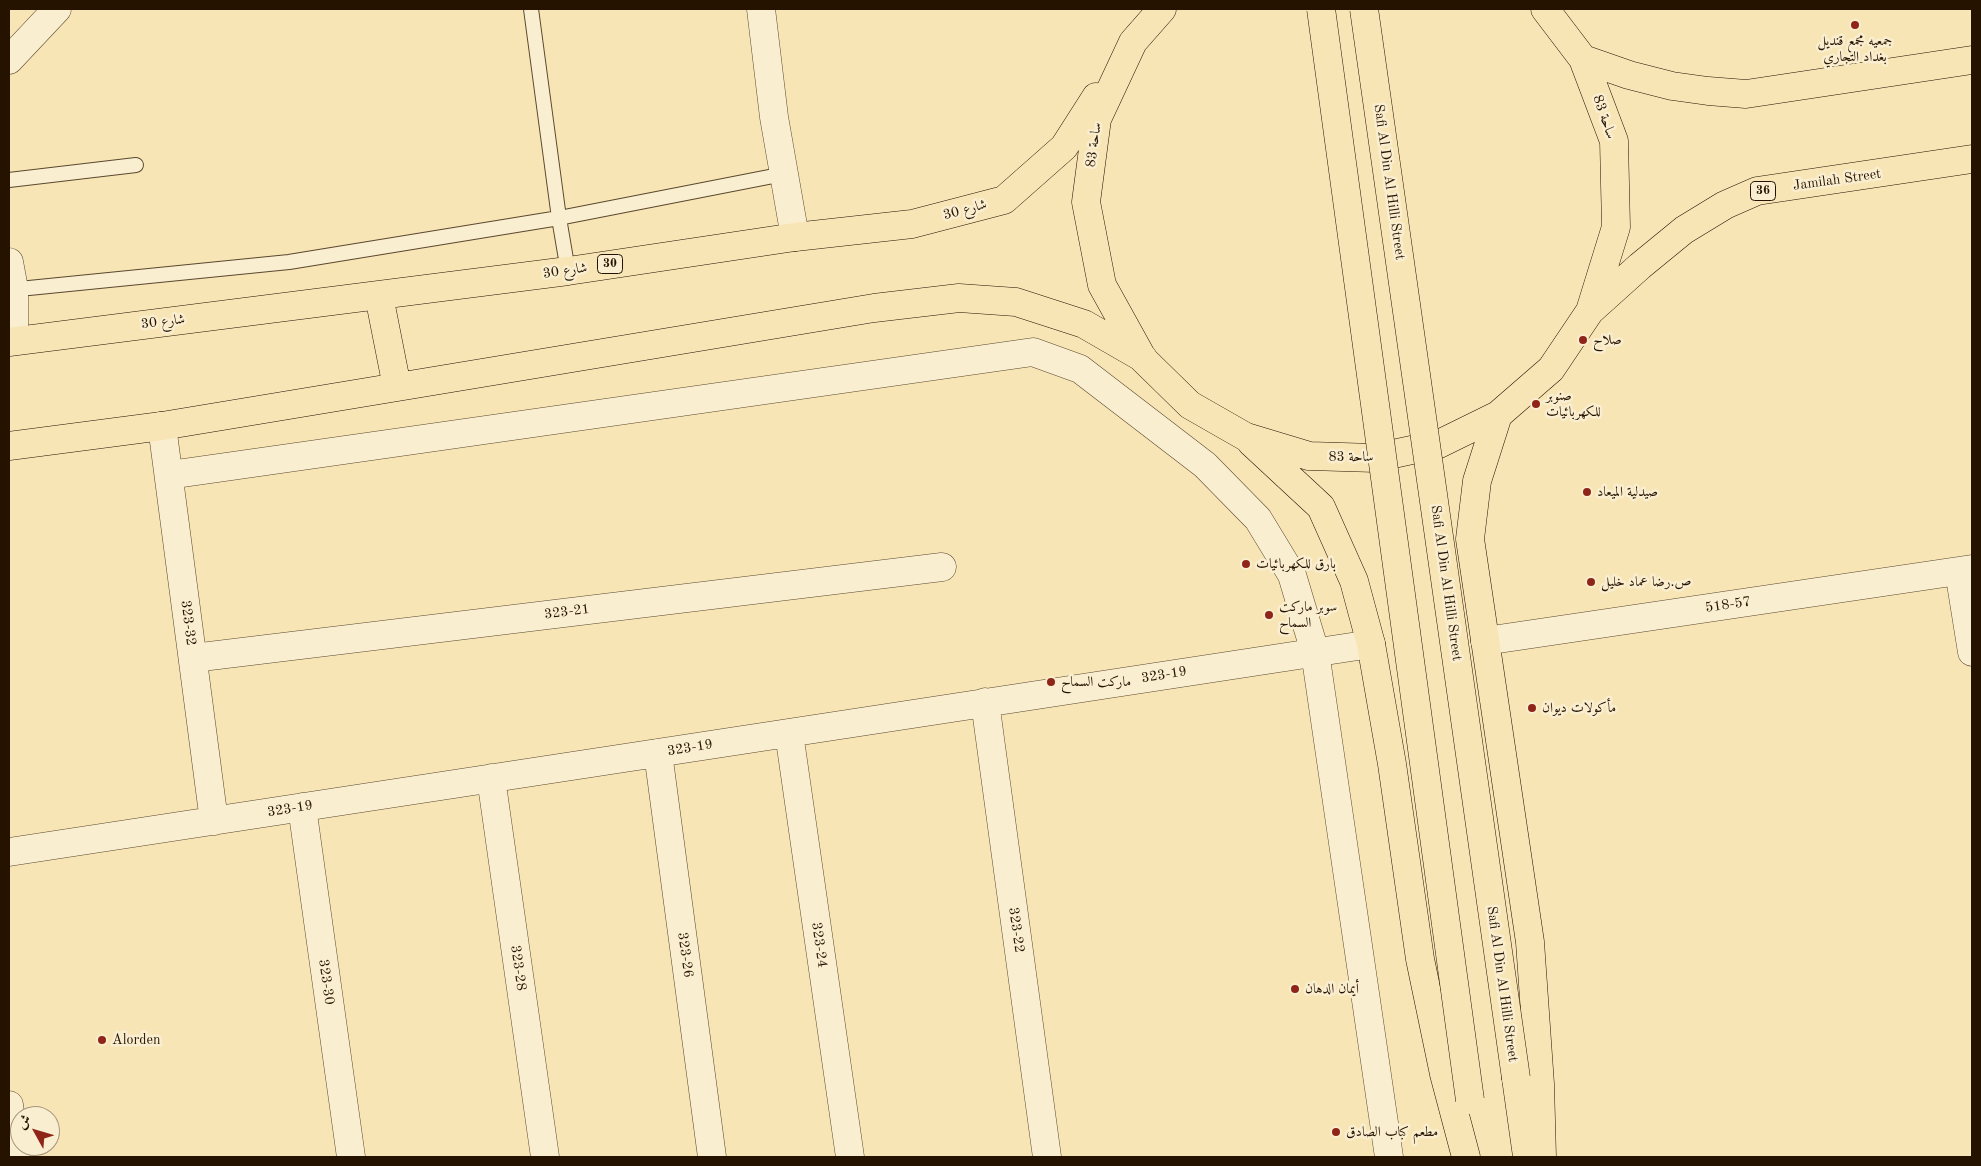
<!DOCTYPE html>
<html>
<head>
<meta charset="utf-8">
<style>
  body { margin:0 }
  #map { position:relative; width:1981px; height:1166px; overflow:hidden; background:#f8e5b6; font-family:"Old Standard TT",Amiri,serif }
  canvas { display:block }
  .frame { position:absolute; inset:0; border:10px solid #251300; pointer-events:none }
  .north { position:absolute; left:10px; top:1106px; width:50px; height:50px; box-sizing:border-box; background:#faeed0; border:1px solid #a5967d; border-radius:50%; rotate:309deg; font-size:14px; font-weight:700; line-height:20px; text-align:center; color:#251300 }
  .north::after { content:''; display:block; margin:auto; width:18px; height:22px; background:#8f2418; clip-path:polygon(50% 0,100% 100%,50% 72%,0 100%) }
</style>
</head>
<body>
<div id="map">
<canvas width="1981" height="1166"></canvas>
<div class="frame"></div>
<div class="north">ش</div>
</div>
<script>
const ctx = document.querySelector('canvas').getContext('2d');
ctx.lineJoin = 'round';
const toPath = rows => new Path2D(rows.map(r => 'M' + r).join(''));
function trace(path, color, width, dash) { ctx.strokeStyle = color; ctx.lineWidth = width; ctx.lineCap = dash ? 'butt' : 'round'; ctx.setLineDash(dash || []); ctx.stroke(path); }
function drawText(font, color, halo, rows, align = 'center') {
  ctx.font = font + ' "Old Standard TT",Amiri,serif'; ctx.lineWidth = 5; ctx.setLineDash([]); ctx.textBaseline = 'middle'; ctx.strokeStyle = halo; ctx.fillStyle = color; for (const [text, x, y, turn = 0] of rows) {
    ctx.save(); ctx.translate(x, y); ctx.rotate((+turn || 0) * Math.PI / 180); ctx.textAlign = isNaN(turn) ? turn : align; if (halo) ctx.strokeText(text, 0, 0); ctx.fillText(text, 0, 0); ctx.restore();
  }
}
const lane = toPath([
  [531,9,559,218,568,271],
  [9,180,136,165],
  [9,290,289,262,559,218,784,174]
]);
const street = toPath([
  [761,9,774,117,795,237],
  [9,60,57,9],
  [9,262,14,289,14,341],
  [162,426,214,821],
  [169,475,1033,352,1080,369,1205,465,1258,519,1292,575,1315,652,1389,1157],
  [1959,571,1972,652],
  [1485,641,1972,569],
  [193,658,942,567],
  [985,702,1047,1157],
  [789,733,850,1157],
  [658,753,712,1157],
  [491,778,545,1157],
  [302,807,351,1157],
  [9,852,1371,644],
  [9,1105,16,1157]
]);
const primary = toPath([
  [1162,9,1133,42,1097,119,1086,202,1102,285,1143,359,1190,405,1246,437,1309,456,1375,458,1439,444,1498,415,1551,369,1590,311,1616,227,1614,141,1583,59,1545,9],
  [1583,59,1629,75,1672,86,1708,91,1746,94,1972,60],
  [379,296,397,387],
  [1590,311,1640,266,1684,230,1725,205,1757,191,1972,159],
  [9,342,568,271,795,237,912,224,1004,200,1064,147,1096,97],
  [1498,415,1477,481,1470,539,1530,942,1540,1084,1542,1157],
  [1251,442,1321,507,1354,581,1371,644,1392,764,1420,959,1444,1074,1466,1157],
  [9,446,162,426,874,308,959,298,1016,302,1084,324,1143,358],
  [1516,1078,1527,1156]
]);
const primaryBridge = toPath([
  [1321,9,1470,1100],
  [1364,9,1516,1078]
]);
const markers = [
  [1855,25,5,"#8f2418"],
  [1583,340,5,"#8f2418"],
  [1536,404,5,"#8f2418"],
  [1587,492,5,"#8f2418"],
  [1246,564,5,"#8f2418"],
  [1591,582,5,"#8f2418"],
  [1269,615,5,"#8f2418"],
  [1051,682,5,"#8f2418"],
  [1532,708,5,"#8f2418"],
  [1295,989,5,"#8f2418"],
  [102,1040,5,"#8f2418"],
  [1336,1132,5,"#8f2418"]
];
const shields = [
  [1763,191,25],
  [610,264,25]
];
const shieldNames = [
  ["36",1763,191],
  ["30",610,264]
];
const poiNames = [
  ["جمعيه مجمع قنديل",1855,41,"center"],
  ["بغداد التجاري",1855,57,"center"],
  ["صلاح",1593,340],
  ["صنوبر",1546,396],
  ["للكهربائيات",1546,412],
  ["صيدلية الميعاد",1597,492],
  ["بارق للكهربائيات",1256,564],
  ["ص.رضا عماد خليل",1601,582],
  ["سوبر ماركت",1279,607],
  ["السماح",1279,623],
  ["ماركت السماح",1061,682],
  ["مأكولات ديوان",1542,708],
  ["أيمان الدهان",1305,989],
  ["Alorden",112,1040],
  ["مطعم كباب الصادق",1346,1132]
];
const streetNames = [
  ["ساحة 83",1604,117,71],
  ["ساحة 83",1094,145,-82],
  ["Jamilah Street",1837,180,-8],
  ["Safi Al Din Al Hilli Street",1389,182,82],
  ["شارع 30",965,210,-15],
  ["شارع 30",565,271,-8],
  ["شارع 30",163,322,-7],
  ["ساحة 83",1351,457],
  ["Safi Al Din Al Hilli Street",1446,583,82],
  ["518-57",1728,605,-8],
  ["323-21",567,612,-7],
  ["323-32",188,623,83],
  ["323-19",1164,675,-9],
  ["323-19",690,748,-9],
  ["323-19",290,809,-9],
  ["323-22",1016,930,82],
  ["323-24",819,945,82],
  ["323-26",685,955,82],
  ["323-28",518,968,82],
  ["323-30",326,982,82],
  ["Safi Al Din Al Hilli Street",1502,984,82]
];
trace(lane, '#5a482e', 16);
trace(street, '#5a482e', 29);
trace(primary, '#251300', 29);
trace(lane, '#faeed0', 14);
trace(street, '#faeed0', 28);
trace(primary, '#f8e5b6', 28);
trace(primaryBridge, '#251300', 29, []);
trace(primaryBridge, '#f8e5b6', 28);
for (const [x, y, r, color] of markers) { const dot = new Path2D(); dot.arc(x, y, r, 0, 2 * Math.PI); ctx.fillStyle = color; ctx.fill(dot); trace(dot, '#faeed0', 2); }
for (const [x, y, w] of shields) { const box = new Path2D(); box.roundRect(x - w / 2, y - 9.5, w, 19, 4); ctx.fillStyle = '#faeed0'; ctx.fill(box); trace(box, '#251300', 1); }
drawText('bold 12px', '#251300', null, shieldNames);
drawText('14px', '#251300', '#faeed0', poiNames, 'left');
drawText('14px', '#251300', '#faeed0', streetNames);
</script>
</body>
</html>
